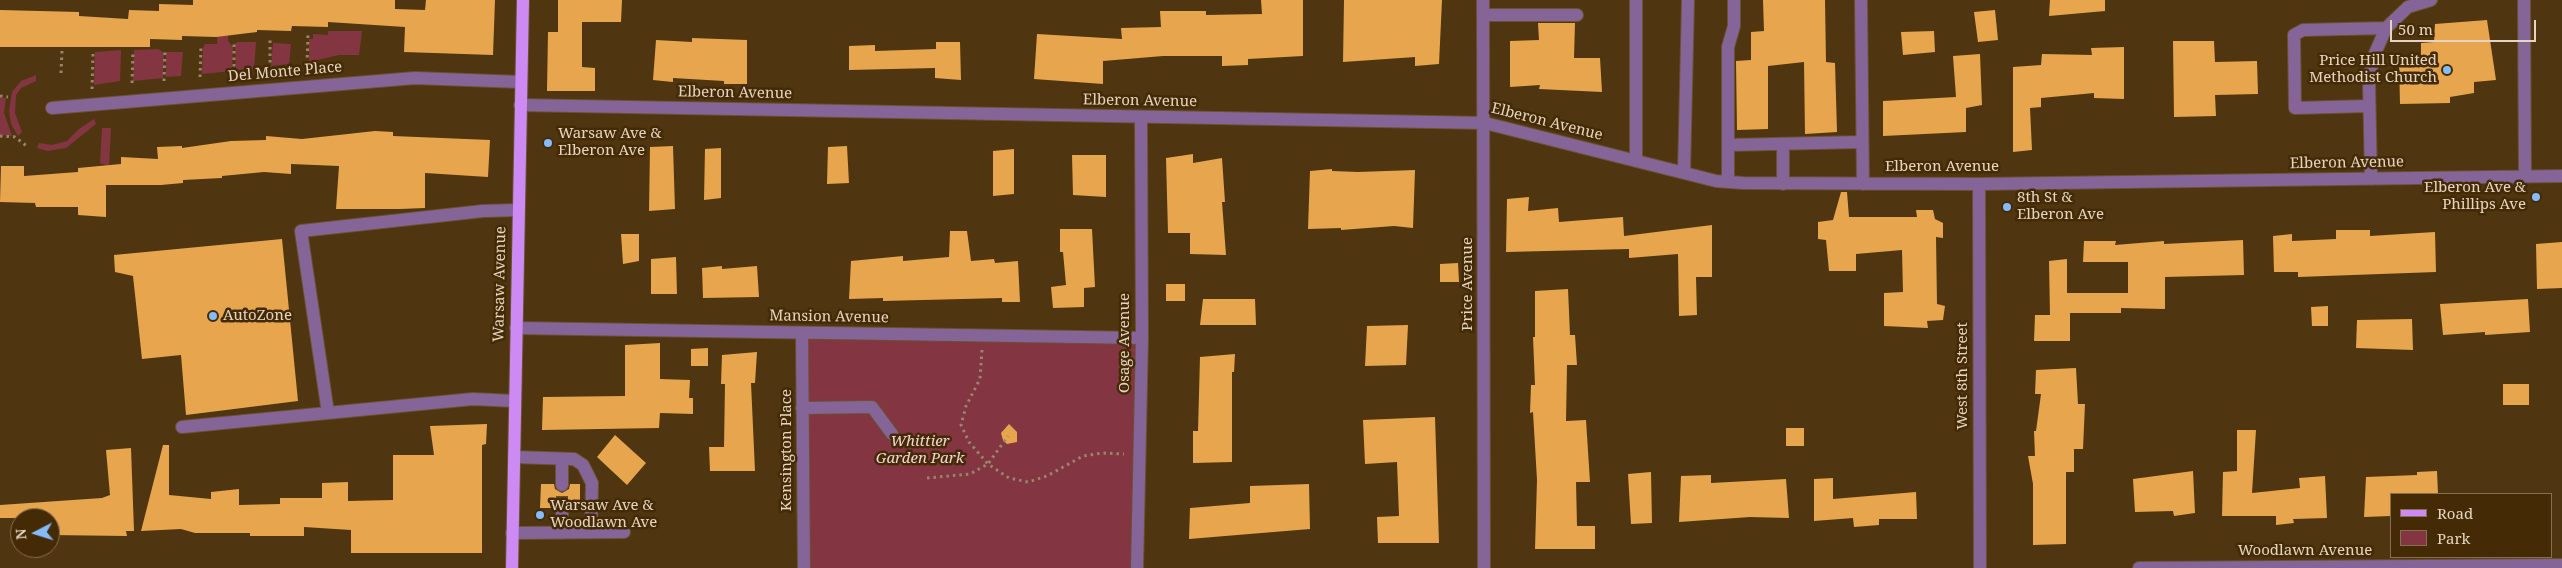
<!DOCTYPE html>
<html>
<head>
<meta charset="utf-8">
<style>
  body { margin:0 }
  #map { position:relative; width:2562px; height:568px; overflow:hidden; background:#4f3611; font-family:"Noto Serif",serif }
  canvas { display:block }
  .legend { position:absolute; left:2390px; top:493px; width:162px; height:65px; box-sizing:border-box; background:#442b05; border:1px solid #846f50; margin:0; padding:6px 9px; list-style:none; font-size:15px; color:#e4d4c1 }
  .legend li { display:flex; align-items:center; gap:10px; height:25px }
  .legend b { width:25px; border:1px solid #846f50 }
  .north { position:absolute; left:10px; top:508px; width:50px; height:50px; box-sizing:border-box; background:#442b05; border:1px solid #846f50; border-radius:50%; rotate:265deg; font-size:14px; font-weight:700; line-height:20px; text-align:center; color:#e4d4c1 }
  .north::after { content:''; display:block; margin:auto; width:18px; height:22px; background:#84bcfb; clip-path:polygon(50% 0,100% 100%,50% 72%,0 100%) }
  .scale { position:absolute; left:2390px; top:20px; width:146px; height:22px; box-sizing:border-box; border:2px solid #e4d4c1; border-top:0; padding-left:6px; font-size:15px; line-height:18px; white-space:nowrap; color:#e4d4c1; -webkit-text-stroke:4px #442b05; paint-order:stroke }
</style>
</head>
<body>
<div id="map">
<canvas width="2562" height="568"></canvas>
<ul class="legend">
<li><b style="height:6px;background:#ce8af3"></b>Road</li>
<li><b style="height:14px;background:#833642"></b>Park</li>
</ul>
<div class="north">N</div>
<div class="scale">50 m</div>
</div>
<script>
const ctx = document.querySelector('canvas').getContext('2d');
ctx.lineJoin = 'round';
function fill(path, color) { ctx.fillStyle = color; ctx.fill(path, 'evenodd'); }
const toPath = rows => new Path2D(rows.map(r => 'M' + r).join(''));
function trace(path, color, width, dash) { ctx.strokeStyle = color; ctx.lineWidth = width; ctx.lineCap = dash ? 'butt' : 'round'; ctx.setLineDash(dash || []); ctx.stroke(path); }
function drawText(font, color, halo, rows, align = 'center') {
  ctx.font = font + ' "Noto Serif",serif'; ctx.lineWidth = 5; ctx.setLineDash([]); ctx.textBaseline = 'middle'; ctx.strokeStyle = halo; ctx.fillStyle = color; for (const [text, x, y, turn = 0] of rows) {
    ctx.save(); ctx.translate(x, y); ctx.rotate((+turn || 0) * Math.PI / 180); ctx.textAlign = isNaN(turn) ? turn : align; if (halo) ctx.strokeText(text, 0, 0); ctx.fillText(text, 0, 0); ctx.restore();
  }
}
const green = toPath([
  [219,0,229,0,228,41,233,47,232,71,202,74,203,48,205,44,217,44],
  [328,31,362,31,359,55,339,55,309,62,309,39,313,39,313,34,328,35],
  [237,42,256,42,254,69,236,71,235,44],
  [273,43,291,44,289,64,271,66],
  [158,49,164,53,163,78,133,81,134,50],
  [121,50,120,81,94,85,95,52],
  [166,52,183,52,181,76,166,77],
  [36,75,36,81,21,88,16,95,15,113,22,132,18,136,11,124,9,111,12,92,21,81],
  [0,98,6,98,4,113,12,136,0,135],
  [94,119,96,124,66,148,48,151,37,148,39,143,52,145,67,141,79,129],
  [102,128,111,128,109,166,100,163],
  [802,333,1142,338,1137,568,804,568]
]);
const building = toPath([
  [193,0,395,0,395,9,425,10,426,0,495,0,493,55,404,52,405,27,328,22,328,27,292,26,291,31,257,30,257,32,216,37,182,36,182,40,150,39,150,47,0,47,0,10,79,12,79,16,128,19,129,10,159,11,159,4,193,5],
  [558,0,622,0,621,22,582,22,582,67,595,68,595,91,547,91,548,32,558,32],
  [1261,0,1303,0,1303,56,1248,59,1248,65,1222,66,1222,56,1163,56,1103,61,1103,84,1034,79,1037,34,1122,39,1121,28,1161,27,1160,11,1206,11,1206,15,1262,14],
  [1344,0,1442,0,1439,64,1415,66,1415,57,1343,62],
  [1763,0,1825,0,1826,62,1835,63,1837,132,1805,134,1804,62,1768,66,1768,129,1737,130,1736,61,1751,60,1751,32,1764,31],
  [2050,0,2105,0,2105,11,2049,16],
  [1995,10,1998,40,1978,42,1974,12],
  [2487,20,2496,80,2474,82,2474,93,2450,97,2450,103,2400,104,2399,60,2421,59,2421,43,2434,42,2435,24],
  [1538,23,1575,23,1574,58,1600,58,1602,92,1539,89,1540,85,1510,87,1510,41,1539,40],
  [1934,31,1935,52,1903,55,1901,32],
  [692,38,747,40,747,84,724,84,724,81,673,78,673,82,653,80,656,40,692,42],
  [2173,41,2214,41,2215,62,2257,61,2258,94,2215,95,2216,116,2174,117],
  [936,42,960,42,961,80,935,78,935,68,849,70,849,46,875,45,875,51,936,49],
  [2124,47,2124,99,2094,98,2094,93,2041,98,2041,107,2030,108,2032,150,2013,152,2013,67,2041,65,2042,54,2092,55,2091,48],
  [1980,54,1982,105,1966,108,1966,132,1883,136,1883,101,1956,97,1953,56],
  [375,131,393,132,393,136,490,140,488,177,425,173,425,208,400,209,336,209,339,166,291,164,291,174,264,172,222,176,222,178,183,180,183,183,161,185,106,185,106,217,78,215,78,207,36,207,35,203,0,202,1,166,24,166,24,176,78,172,78,168,121,164,121,157,158,159,157,147,182,146,182,148,231,141,266,140,266,136,302,139],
  [673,146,675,209,649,211,650,147],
  [847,146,849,183,827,184,828,147],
  [721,148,721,198,704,200,705,149],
  [1014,149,1014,194,993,196,993,151],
  [1193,154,1193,163,1222,158,1225,202,1222,202,1226,255,1190,254,1190,233,1168,233,1166,158],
  [1072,155,1106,155,1106,197,1073,195],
  [1332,169,1332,171,1358,172,1415,170,1413,228,1394,226,1341,230,1341,228,1308,229,1310,171],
  [1841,192,1847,192,1849,217,1917,217,1916,210,1933,210,1935,219,1943,223,1943,238,1936,237,1937,304,1945,306,1943,320,1927,321,1928,328,1884,326,1884,293,1903,292,1902,250,1856,254,1856,271,1829,271,1826,240,1818,239,1818,222,1833,220],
  [1529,197,1528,211,1558,208,1559,222,1623,217,1624,236,1712,225,1712,277,1696,277,1697,315,1679,316,1678,254,1629,258,1629,249,1506,252,1507,199],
  [1060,229,1092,229,1095,287,1084,288,1084,307,1053,308,1051,287,1066,285,1063,252,1060,252],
  [2336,230,2370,230,2370,236,2435,232,2436,272,2298,277,2298,272,2274,272,2273,236,2292,234,2292,241,2336,239],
  [950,231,967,231,971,261,994,259,995,263,1018,261,1020,302,1002,302,1002,298,883,301,883,298,849,299,851,261,903,256,903,261,949,257],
  [621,234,639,234,639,261,623,264],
  [282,239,298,401,186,415,181,355,142,359,133,276,115,272,114,255],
  [2243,240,2244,275,2165,277,2165,309,2121,308,2121,313,2070,313,2070,341,2034,341,2035,315,2050,315,2049,261,2067,259,2067,293,2128,293,2128,262,2083,262,2084,241,2116,241,2115,245,2164,241,2164,244],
  [2562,242,2562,288,2537,289,2536,244],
  [676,257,677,294,651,294,651,259],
  [1458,263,1459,282,1440,282,1440,264],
  [722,266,722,269,757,266,759,297,703,298,702,268],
  [1166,284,1185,284,1185,301,1166,301],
  [1568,289,1570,335,1575,335,1577,365,1567,365,1566,421,1586,420,1590,482,1576,482,1577,526,1595,526,1595,549,1535,549,1537,480,1533,412,1530,413,1531,385,1535,385,1533,337,1535,337,1535,291],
  [1203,299,1255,299,1256,325,1200,325],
  [2528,299,2530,332,2485,335,2485,332,2443,335,2440,304],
  [2328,306,2328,326,2312,326,2311,307],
  [2412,319,2413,350,2356,348,2357,320],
  [1408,325,1406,365,1365,366,1367,326],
  [660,343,660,379,690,380,689,398,693,398,693,414,660,413,659,428,542,430,543,397,625,396,625,345],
  [708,348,708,366,691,366,691,349],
  [757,352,755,383,751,383,755,471,710,471,709,447,724,447,725,384,721,384,722,355],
  [1235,354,1234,372,1232,372,1232,462,1193,463,1193,431,1198,431,1200,357],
  [2076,368,2078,404,2085,404,2083,449,2074,449,2074,472,2066,472,2066,544,2033,545,2033,484,2028,456,2035,456,2034,431,2036,431,2041,394,2035,394,2036,370],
  [2503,384,2529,384,2529,405,2503,405],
  [1435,417,1439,543,1378,543,1377,517,1399,516,1397,462,1365,464,1363,420],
  [487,424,486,444,482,445,482,553,351,553,351,530,304,527,304,536,250,536,250,533,195,533,181,529,141,531,163,445,169,445,169,495,211,499,211,492,239,489,239,505,280,504,280,498,322,498,322,483,348,482,348,501,393,500,393,455,434,455,430,426],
  [1009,424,1017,432,1017,442,1007,444,1003,440,1001,433],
  [1786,428,1804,428,1804,446,1786,446],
  [2237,430,2256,430,2252,493,2300,488,2299,478,2325,476,2327,518,2293,519,2294,523,2276,525,2276,516,2222,516,2223,472,2237,471],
  [615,435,646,463,627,485,597,457],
  [131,448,134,531,126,531,127,536,50,535,50,518,0,518,0,505,102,498,110,495,106,450],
  [2193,471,2195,513,2174,516,2173,511,2135,512,2133,479],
  [2437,471,2438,494,2391,494,2391,516,2364,517,2366,477,2417,475,2417,472],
  [1651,472,1652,523,1631,524,1628,474],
  [1711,475,1711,483,1786,479,1789,518,1750,517,1679,522,1681,476],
  [1833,478,1833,499,1916,492,1917,519,1879,519,1879,525,1854,527,1853,518,1814,521,1814,479],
  [541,484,554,484,555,489,562,493,569,489,570,484,580,484,580,508,570,508,566,501,562,500,555,504,554,508,540,508],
  [1309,484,1310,529,1189,539,1190,508,1250,503,1250,486]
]);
const minorTunnel = toPath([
  [562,508,562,485]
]);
const path = toPath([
  [307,64,308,34],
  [270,69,270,38],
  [61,73,62,51],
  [234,73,234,41],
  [200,77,201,46],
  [164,81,165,49],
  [132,83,133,51],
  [92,89,93,53],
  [0,96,8,97],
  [0,136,15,137,28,147],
  [982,350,980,379,966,406,961,425,969,442,988,464,1009,478,1028,482,1047,476,1083,456,1102,453,1124,454],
  [927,478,970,474,988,464,1008,436]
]);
const minor = toPath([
  [1483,0,1484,568],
  [1636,0,1636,161],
  [1861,0,1863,184],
  [2524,0,2525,177],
  [1484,15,1577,15],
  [520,105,1485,123,1716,181,1743,183,1979,184,2562,176],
  [2369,106,2295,108,2294,35,2303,30,2386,28],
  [52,108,415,78,521,82],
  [1728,145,1862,142],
  [1684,173,1688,0],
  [2371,179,2369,83,2373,58,2386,28,2408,7,2431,0],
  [1728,182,1728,47,1734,26,1734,0],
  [1783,184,1783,144],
  [1979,184,1980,568],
  [516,328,1142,338],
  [802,333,804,568],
  [802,408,872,407,892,434],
  [328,413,301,231,483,211,518,210],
  [182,427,473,399,514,401],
  [514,457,574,459,583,465,592,483,591,532],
  [562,485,562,459],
  [562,508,562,533],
  [512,533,624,532],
  [1137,568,1142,338,1141,117],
  [2139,568,2562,565]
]);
const major = toPath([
  [512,568,523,0]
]);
const markers = [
  [2447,70,5,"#84bcfb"],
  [548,143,5,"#84bcfb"],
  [2536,197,5,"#84bcfb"],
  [2007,207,5,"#84bcfb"],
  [213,316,5,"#84bcfb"],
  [540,515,5,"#84bcfb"]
];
const poiNames = [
  ["Price Hill United",2437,61,"right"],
  ["Methodist Church",2437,78,"right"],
  ["Warsaw Ave &",558,134],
  ["Elberon Ave",558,151],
  ["Elberon Ave &",2526,188,"right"],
  ["Phillips Ave",2526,205,"right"],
  ["8th St &",2017,198],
  ["Elberon Ave",2017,215],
  ["AutoZone",223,316],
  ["Warsaw Ave &",550,506],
  ["Woodlawn Ave",550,523]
];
const streetNames = [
  ["Del Monte Place",285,72,-5],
  ["Elberon Avenue",735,93,1],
  ["Elberon Avenue",1140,101,1],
  ["Elberon Avenue",1547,122,14],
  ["Elberon Avenue",2347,163,-1],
  ["Elberon Avenue",1942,167],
  ["Warsaw Avenue",500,284,-89],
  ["Price Avenue",1468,284,-90],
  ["Mansion Avenue",829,317,1],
  ["Osage Avenue",1125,343,-90],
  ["West 8th Street",1963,376,-90],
  ["Kensington Place",787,450,-90],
  ["Woodlawn Avenue",2305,551]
];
const parkNames = [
  ["Whittier",920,442],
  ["Garden Park",920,459]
];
fill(green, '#833642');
fill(building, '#e7a64d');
trace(minorTunnel, '#654e2b', 12, [12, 6]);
trace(minor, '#6a5231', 14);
trace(major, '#6a5231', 14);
trace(path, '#998569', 3, [2.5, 4]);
trace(minor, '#856598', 12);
trace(major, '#ce8af3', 12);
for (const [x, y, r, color] of markers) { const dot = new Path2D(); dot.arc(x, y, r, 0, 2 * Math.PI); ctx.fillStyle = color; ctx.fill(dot); trace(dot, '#442b05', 2); }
drawText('15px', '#e4d4c1', '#442b05', poiNames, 'left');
drawText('15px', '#e4d4c1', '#442b05', streetNames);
drawText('italic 15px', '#f1d5d7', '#442b05', parkNames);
</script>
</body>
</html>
